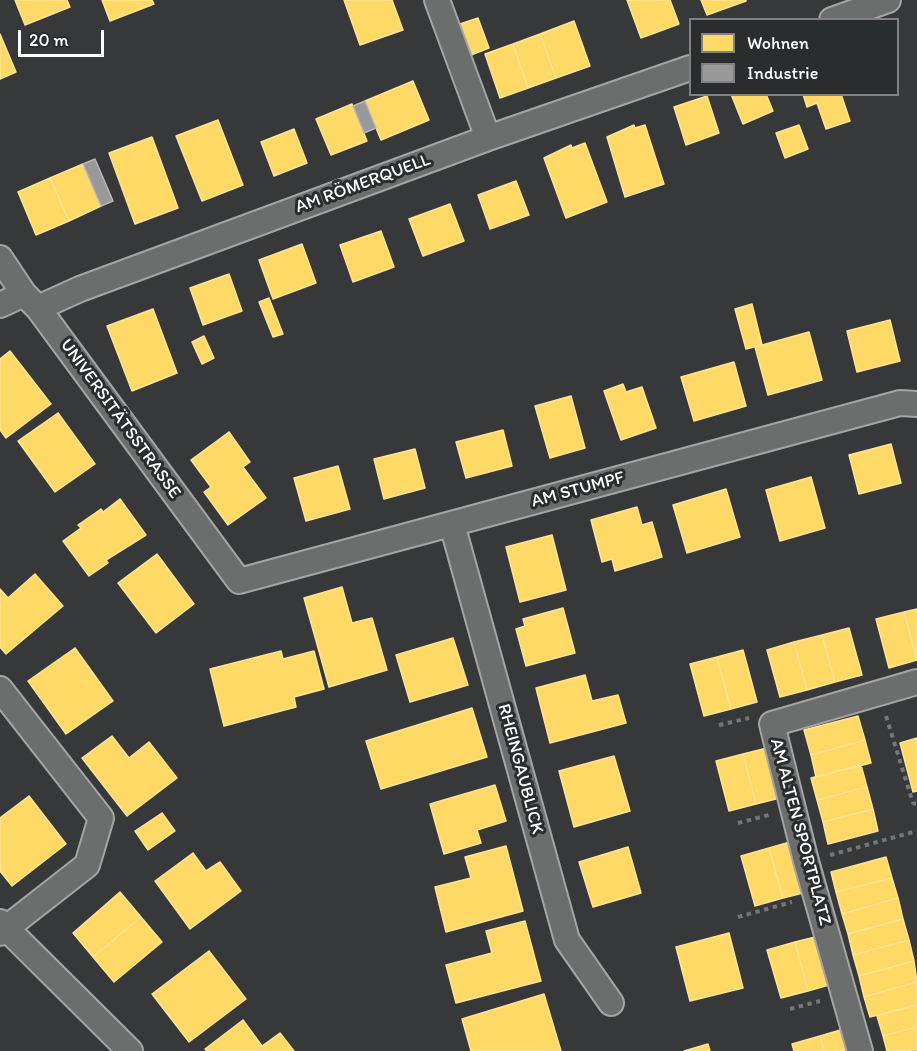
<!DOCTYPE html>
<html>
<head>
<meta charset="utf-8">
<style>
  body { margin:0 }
  #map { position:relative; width:917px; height:1051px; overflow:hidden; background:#36383a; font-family:Itim,sans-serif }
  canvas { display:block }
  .legend { position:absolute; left:689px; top:18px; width:210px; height:78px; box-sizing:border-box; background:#2a2d2e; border:2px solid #7f8182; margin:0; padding:8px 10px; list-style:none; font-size:18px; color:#fff }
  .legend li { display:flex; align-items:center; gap:12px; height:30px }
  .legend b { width:30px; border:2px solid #7f8182 }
  .scale { position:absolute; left:18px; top:30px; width:86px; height:27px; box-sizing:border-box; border:3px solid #fff; border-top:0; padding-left:8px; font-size:18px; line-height:21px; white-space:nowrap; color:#fff; -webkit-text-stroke:4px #2a2d2e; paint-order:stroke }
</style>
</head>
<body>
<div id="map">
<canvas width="917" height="1051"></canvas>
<ul class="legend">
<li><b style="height:16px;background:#ffd966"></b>Wohnen</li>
<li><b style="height:16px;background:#999"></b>Industrie</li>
</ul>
<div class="scale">20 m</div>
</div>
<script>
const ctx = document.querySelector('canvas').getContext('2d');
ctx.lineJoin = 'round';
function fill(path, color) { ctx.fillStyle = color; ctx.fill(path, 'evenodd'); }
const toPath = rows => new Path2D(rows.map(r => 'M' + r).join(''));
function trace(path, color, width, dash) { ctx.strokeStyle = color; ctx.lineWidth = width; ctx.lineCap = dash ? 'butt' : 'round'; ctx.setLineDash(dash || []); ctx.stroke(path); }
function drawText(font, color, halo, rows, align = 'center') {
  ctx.font = font + ' Itim,sans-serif'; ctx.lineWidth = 6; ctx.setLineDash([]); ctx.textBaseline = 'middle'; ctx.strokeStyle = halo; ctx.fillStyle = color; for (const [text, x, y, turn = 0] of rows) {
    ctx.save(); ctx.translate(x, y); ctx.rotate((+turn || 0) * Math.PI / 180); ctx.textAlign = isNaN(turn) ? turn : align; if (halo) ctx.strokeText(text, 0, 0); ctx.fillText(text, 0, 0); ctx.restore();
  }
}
const homes = toPath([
  [15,0,67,0,70,7,25,25,15,0],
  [102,0,152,0,154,4,110,21,102,0],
  [344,0,392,0,403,30,360,45,344,0],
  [627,0,670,0,679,24,641,38,627,0],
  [701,0,746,0,746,1,707,15,701,0],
  [478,18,489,48,471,55,460,24,478,18],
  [574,21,590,66,556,78,540,34,574,21],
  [0,34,16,72,0,79,0,34],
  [540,34,556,78,528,88,513,44,540,34],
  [513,44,528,88,500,98,485,54,513,44],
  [413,81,429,120,381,140,365,101,413,81],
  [731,94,766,94,773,111,743,124,731,94],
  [803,94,841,94,850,121,826,129,817,103,807,107,803,94],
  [707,96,719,133,686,145,674,107,707,96],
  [352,104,367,141,331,155,316,119,352,104],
  [218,120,243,185,202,201,176,136,218,120],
  [634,125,635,128,645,125,664,184,625,197,607,137,634,125],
  [799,125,808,149,785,158,776,133,799,125],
  [294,129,307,163,274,176,261,142,294,129],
  [152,137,178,208,135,224,109,153,152,137],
  [585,143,607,202,566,218,544,158,571,145,572,148,585,143],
  [83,164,101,206,69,221,50,178,83,164],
  [50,178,69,221,36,235,18,192,50,178],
  [516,181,529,215,490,229,478,195,516,181],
  [450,204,464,241,423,256,409,219,450,204],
  [381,231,394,267,353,282,340,245,381,231],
  [302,244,316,283,273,299,259,260,302,244],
  [229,274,242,311,203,325,190,288,229,274],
  [269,298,283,334,273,337,259,302,269,298],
  [752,304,762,345,746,349,735,309,752,304],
  [153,309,177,373,132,391,107,326,153,309],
  [890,320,900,361,857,372,847,331,890,320],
  [809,332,822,380,768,395,755,347,809,332],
  [204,336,214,358,202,364,192,342,204,336],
  [10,351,51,404,6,438,0,430,0,359,10,351],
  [734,362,746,406,694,421,681,377,734,362],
  [623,384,626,392,642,387,656,428,621,440,604,391,623,384],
  [571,396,585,448,550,458,535,406,571,396],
  [58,413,95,464,55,492,18,441,58,413],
  [503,430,512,466,466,478,456,442,503,430],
  [229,432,250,462,243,467,266,498,228,525,204,492,211,487,191,460,229,432],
  [891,444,901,483,859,494,849,455,891,444],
  [415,449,425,488,384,499,374,459,415,449],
  [338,466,350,509,306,521,294,478,338,466],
  [811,477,825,528,780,541,766,490,811,477],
  [726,489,740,537,687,553,673,505,726,489],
  [120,499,146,535,106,560,108,563,89,576,63,541,81,528,78,525,101,509,103,512,120,499],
  [637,507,642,525,652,522,662,557,615,571,612,559,602,562,591,520,637,507],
  [552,535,566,590,520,602,506,547,552,535],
  [157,554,194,604,156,633,118,583,157,554],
  [35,574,63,606,6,654,0,647,0,589,8,598,35,574],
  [342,587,352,623,372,618,387,670,329,687,304,598,342,587],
  [563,608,575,653,526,666,516,629,525,626,523,619,563,608],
  [917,609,917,660,904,612,917,609],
  [904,612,917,660,889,668,876,619,904,612],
  [849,628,862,675,835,682,822,635,849,628],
  [822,635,835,682,807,690,794,642,822,635],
  [453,638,468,685,410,702,396,655,453,638],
  [794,642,807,690,780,697,767,650,794,642],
  [75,648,113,701,66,734,28,681,75,648],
  [743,650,757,702,731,709,717,657,743,650],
  [281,651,283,659,314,651,324,689,294,697,296,707,224,726,210,669,281,651],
  [717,657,731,709,704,716,690,664,717,657],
  [585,675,592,701,618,695,626,723,550,743,536,688,585,675],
  [472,708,487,757,381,789,366,741,472,708],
  [858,716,865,740,811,755,804,730,858,716],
  [112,736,129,758,149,742,177,778,127,816,82,758,112,736],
  [917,738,917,791,913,792,900,743,917,738],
  [865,740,871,763,816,777,811,755,865,740],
  [771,747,784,797,756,804,743,754,771,747],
  [743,754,756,804,729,811,716,761,743,754],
  [614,756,630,811,574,827,559,771,614,756],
  [861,765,867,787,817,800,811,778,861,765],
  [495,785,506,821,477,830,481,843,444,854,430,804,495,785],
  [867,787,873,809,823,822,817,800,867,787],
  [29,796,66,844,12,886,0,871,0,818,29,796],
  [873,809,878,831,828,844,823,822,873,809],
  [162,813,175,831,148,850,135,831,162,813],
  [797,840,811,891,783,898,769,848,797,840],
  [506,846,523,911,446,932,435,887,471,878,465,857,506,846],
  [628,847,641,893,593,907,579,862,628,847],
  [769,848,783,898,755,906,741,856,769,848],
  [193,853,206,871,220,862,241,891,190,929,155,881,193,853],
  [886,857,892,878,836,892,831,872,886,857],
  [892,878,898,898,842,914,836,892,892,878],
  [120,892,141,917,93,957,73,933,120,892],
  [898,898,903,919,848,934,842,914,898,898],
  [141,917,162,942,114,982,93,957,141,917],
  [903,919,909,940,853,955,848,934,903,919],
  [525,921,541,981,456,1003,446,965,492,953,486,931,525,921],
  [729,933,743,988,690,1001,676,947,729,933],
  [823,935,836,983,808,991,795,942,823,935],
  [909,940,914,961,859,976,853,955,909,940],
  [795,942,808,991,781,998,767,950,795,942],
  [209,951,246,999,189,1042,152,994,209,951],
  [914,961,917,982,864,997,859,976,914,961],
  [917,982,917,1005,870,1017,864,997,917,982],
  [544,994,561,1051,471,1051,462,1019,544,994],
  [917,1005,917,1027,883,1036,877,1016,917,1005],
  [243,1020,262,1046,280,1033,294,1051,207,1051,205,1049,243,1020],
  [917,1027,917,1050,887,1051,883,1036,917,1027],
  [847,1028,854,1051,824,1051,820,1036,847,1028],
  [820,1036,824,1051,794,1051,792,1044,820,1036],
  [708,1044,710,1051,684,1051,708,1044]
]);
const industry = toPath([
  [365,101,376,128,364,133,353,106,365,101],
  [95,159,113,201,101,206,83,164,95,159]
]);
const path = toPath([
  [886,716,913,803,917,804],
  [719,725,749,718],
  [738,823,769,815],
  [830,855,917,831],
  [738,917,792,902],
  [790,1009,820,1001]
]);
const street = toPath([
  [437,0,488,138],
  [832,20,888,0],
  [0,258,24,294,38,308,239,581,900,403,917,404],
  [0,305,24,294],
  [38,308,80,289,488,138,690,68],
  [452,524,567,940,611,1003],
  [0,689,101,818,87,865,0,933],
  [0,922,130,1051],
  [860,1051,806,861,772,724,917,682]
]);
const streetNames = [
  ["AM RÖMERQUELL",363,184,-20],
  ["UNIVERSITÄTSSTRASSE",120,419,54],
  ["AM STUMPF",578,490,-15],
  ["RHEINGAUBLICK",520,769,75],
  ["AM ALTEN SPORTPLATZ",800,832,75]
];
fill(homes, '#ffd966');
trace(homes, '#ffe494', 1.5);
fill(industry, '#999');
trace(industry, '#b8b8b8', 1.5);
trace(street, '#a5a5a6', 28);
trace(path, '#757676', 4, [4.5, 4.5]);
trace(street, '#6c6d6d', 24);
drawText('18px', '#fff', '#2a2d2e', streetNames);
</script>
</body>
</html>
